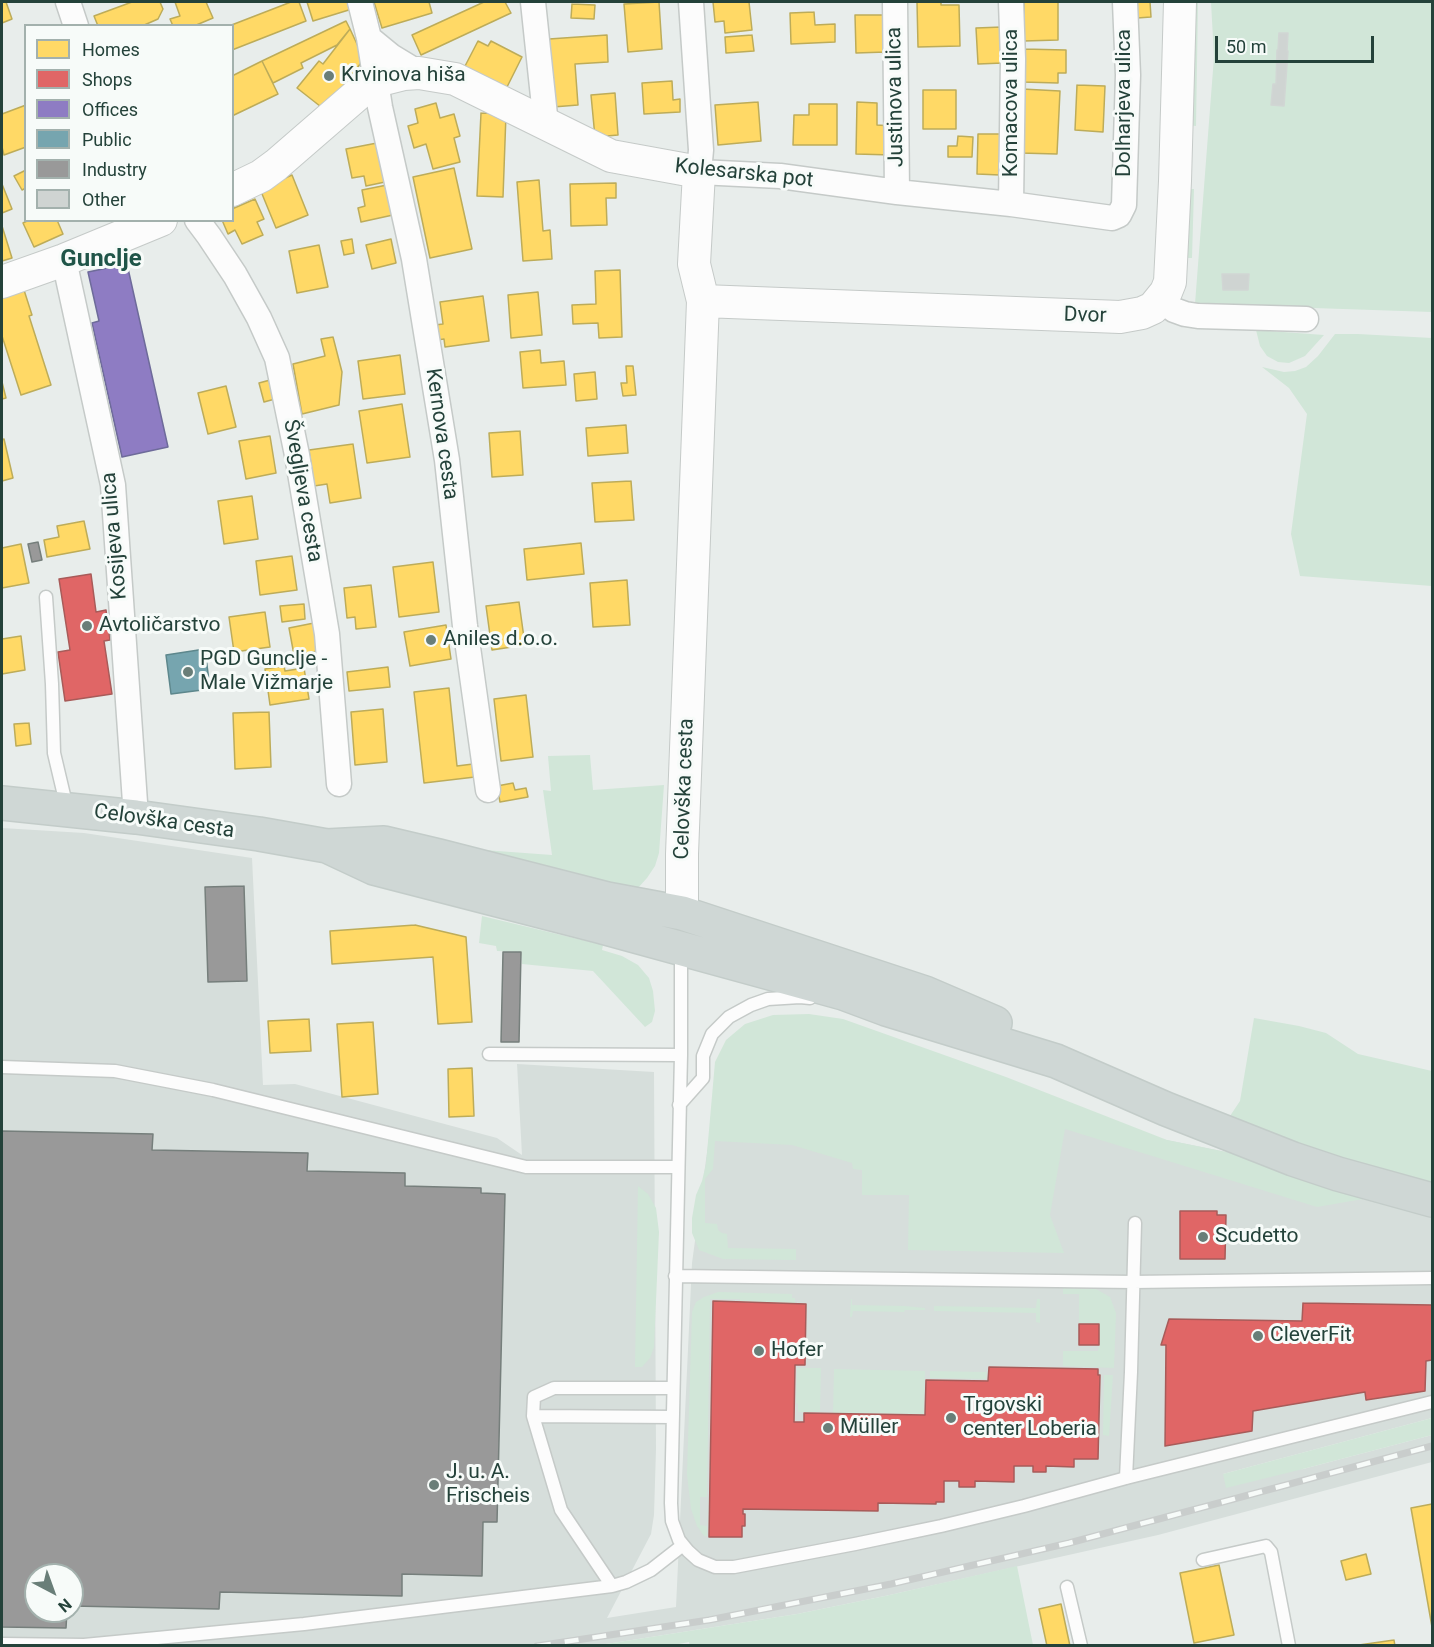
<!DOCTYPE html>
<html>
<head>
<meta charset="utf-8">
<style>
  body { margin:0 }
  #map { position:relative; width:1434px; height:1647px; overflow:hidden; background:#e8edeb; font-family:Roboto,sans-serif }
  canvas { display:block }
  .frame { position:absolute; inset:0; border:3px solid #24423a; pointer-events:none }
  .legend { position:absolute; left:24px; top:24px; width:210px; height:198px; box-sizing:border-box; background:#f7fbf9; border:2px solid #a3b1ad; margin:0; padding:8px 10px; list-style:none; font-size:18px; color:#24423a }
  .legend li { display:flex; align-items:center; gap:12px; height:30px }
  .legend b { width:30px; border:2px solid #a3b1ad }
  .north { position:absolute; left:24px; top:1563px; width:60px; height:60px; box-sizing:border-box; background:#f7fbf9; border:2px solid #a3b1ad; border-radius:50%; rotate:139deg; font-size:16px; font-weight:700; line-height:24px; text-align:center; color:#24423a }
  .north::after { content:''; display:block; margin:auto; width:21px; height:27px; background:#697e78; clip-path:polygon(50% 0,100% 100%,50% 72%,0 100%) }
  .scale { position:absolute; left:1215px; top:36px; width:159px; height:27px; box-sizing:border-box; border:3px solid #24423a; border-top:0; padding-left:8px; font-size:18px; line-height:21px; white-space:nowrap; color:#24423a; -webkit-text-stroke:4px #f7fbf9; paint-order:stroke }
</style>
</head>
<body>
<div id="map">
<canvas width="1434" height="1647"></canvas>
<div class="frame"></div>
<ul class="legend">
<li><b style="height:16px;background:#ffd966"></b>Homes</li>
<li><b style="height:16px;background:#e06666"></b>Shops</li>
<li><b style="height:16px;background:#8e7cc3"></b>Offices</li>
<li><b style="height:16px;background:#76a5af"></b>Public</li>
<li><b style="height:16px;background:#999"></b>Industry</li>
<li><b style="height:16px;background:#cfd4d2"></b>Other</li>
</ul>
<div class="north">N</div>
<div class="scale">50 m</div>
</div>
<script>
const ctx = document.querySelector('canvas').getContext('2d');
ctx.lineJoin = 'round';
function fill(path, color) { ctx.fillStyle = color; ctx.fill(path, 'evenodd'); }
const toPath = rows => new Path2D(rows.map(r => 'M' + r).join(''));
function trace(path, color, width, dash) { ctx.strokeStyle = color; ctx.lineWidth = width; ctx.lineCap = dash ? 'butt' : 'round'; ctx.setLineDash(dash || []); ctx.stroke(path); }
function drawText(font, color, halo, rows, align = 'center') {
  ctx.font = font + ' Roboto,sans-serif'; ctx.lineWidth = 6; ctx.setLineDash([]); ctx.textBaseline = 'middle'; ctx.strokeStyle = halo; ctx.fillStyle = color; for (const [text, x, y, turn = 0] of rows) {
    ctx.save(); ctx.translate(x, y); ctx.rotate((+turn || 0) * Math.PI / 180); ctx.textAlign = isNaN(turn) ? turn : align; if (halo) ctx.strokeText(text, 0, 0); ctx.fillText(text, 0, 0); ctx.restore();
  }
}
const built = toPath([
  [2,828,84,833,252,858,263,1085,295,1084,497,1138,522,1155,517,1064,654,1072,656,1449,654,1515,651,1534,607,1618,676,1607,692,1263,719,1064,1167,1140,1246,1156,1363,1199,1432,1217,1432,1418,1223,1474,1303,1469,1432,1435,1432,1462,1158,1535,885,1596,797,1614,600,1645,2,1645],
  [36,1575,72,1575,72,1611,36,1611]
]);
const green = toPath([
  [1191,2,1198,2,1196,126,1187,125],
  [1211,2,1432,2,1432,312,1195,304,1214,57],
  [1185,189,1194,189,1192,258,1184,258],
  [1256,330,1324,335,1305,356,1289,363,1278,362,1267,356,1260,346],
  [1335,334,1358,334,1432,338,1432,586,1300,576,1291,534,1307,414,1289,388,1262,367,1284,372,1295,371,1306,367,1318,356],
  [590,755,593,790,664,785,659,853,655,866,647,878,637,889,429,846,552,855,543,790,551,791,548,756],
  [482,916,603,945,602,950,622,956,638,965,649,978,653,991,655,1011,652,1022,645,1027,593,971,522,964,521,952,497,951,496,946,479,943],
  [809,1014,843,1019,1006,1077,1167,1140,1246,1156,1363,1199,1317,1207,1065,1129,1050,1215,1064,1253,908,1250,909,1195,862,1195,862,1170,853,1169,852,1163,792,1145,715,1141,713,1169,705,1179,705,1223,717,1224,718,1230,722,1233,727,1234,728,1248,796,1249,796,1260,723,1259,699,1250,692,1233,692,1218,696,1195,702,1181,706,1164,715,1062,726,1040,745,1024,773,1015],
  [1254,1018,1299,1026,1326,1033,1358,1054,1432,1071,1432,1187,1398,1179,1228,1119,1240,1101],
  [638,1186,648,1194,656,1208,659,1232,654,1347,650,1358,642,1367,635,1367],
  [1063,1288,1096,1289,1110,1297,1116,1313,1114,1368,1063,1366,1063,1351,1098,1351,1099,1345,1099,1324,1079,1324,1079,1294,1063,1294],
  [718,1292,792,1294,792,1298,795,1298,795,1303,740,1302,740,1299,710,1299,707,1497,700,1497,700,1525,707,1526,707,1536,704,1536,697,1526,691,1509,687,1474,692,1312,696,1302,704,1297],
  [851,1299,852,1299,852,1305,904,1306,925,1308,925,1310,905,1310,904,1312,853,1311,852,1317,850,1317],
  [1037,1299,1040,1299,1040,1323,1036,1322,1036,1313,934,1311,934,1306,1036,1308],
  [797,1368,821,1368,820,1412,798,1412,798,1404,796,1403],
  [834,1369,925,1371,924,1414,833,1413],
  [930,1371,987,1372,986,1379,930,1378],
  [1104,1375,1113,1375,1109,1436,1103,1435],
  [1432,1418,1432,1435,1303,1469,1226,1488,1223,1474],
  [1017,1566,1033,1645,690,1646,689,1642,668,1646,600,1645,797,1614,885,1596]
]);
const homes = toPath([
  [2,2,6,2,12,19,2,23,2,2],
  [132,2,160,2,163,9,158,19,142,26,98,26,94,16,132,2],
  [175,2,206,2,213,18,194,26,173,26,170,19,180,16,175,2],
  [291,2,299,2,306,21,232,50,232,26,229,26,291,2],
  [307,2,349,2,352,9,313,21,307,2],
  [374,2,429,2,432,13,382,28,374,2],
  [484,2,505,2,511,13,421,55,412,35,484,2],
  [659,2,662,49,628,52,624,4,659,2],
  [713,2,749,2,752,30,725,33,724,21,715,22,713,2],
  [917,2,941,2,941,5,959,5,960,46,918,47,917,2],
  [1024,2,1058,2,1058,40,1024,41,1024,2],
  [1136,2,1150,2,1151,17,1137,18,1136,2],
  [572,4,595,5,594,19,571,18,572,4],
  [814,12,815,25,835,24,835,42,791,44,790,13,814,12],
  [855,15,885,15,886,52,856,53,855,15],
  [346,21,350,29,337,45,301,63,303,68,273,83,262,61,346,21],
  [1002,27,1003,63,978,64,976,28,1002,27],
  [350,29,364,59,325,110,297,88,319,61,323,64,350,29],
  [607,35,608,62,575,64,578,105,553,107,549,39,607,35],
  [752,35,754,51,726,53,725,37,752,35],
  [478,41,488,46,491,41,522,57,506,89,464,68,478,41],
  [1023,49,1066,50,1066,73,1058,73,1058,83,1022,82,1023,49],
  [262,61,278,94,232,116,232,76,262,61],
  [672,81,673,100,680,99,680,112,644,114,642,83,672,81],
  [1077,85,1105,86,1103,132,1075,130,1077,85],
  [1022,89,1060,91,1057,154,1020,153,1022,89],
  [923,90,956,90,956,129,923,129,923,90],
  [615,93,618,135,595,137,591,95,615,93],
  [758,102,761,141,718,145,715,105,758,102],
  [857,102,877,103,877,125,892,126,892,155,856,154,857,102],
  [436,103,440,118,454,114,460,136,454,138,460,162,433,169,426,144,414,148,408,126,418,123,415,109,436,103],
  [809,104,837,104,837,145,793,145,794,115,809,115,809,104],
  [26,105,26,147,4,155,2,147,2,114,26,105],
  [481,113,506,114,503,197,477,196,481,113],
  [978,134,1002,134,1000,175,977,174,978,134],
  [958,136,973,137,972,157,948,157,948,146,957,146,958,136],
  [377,143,385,182,366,186,364,176,352,178,346,149,377,143],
  [454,168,472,249,430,258,413,177,454,168],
  [26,170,26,188,22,190,14,176,26,170],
  [292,175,308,215,276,228,260,189,292,175],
  [539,180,543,231,550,230,552,259,523,261,517,182,539,180],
  [616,183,616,198,606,198,607,225,571,226,570,184,616,183],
  [2,184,12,209,2,213,2,184],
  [387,185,393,215,361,222,358,208,365,206,362,190,387,185],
  [255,199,264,219,257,222,263,235,242,244,235,230,228,234,222,220,232,220,232,209,255,199],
  [29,220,57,220,63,234,34,247,23,223,29,220],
  [2,226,12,258,2,261,2,226],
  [352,239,354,253,344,255,341,241,352,239],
  [391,239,396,263,372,269,366,245,391,239],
  [319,245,328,287,297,293,289,251,319,245],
  [620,270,622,337,599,338,598,323,573,324,572,305,596,304,595,271,620,270],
  [24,290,32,315,29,316,51,385,21,395,2,336,2,297,24,290],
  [538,292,542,335,511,338,508,295,538,292],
  [483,296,489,341,445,347,444,339,437,340,435,325,443,324,440,302,483,296],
  [333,337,342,372,339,405,302,414,293,364,325,356,321,339,333,337],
  [540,350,541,363,564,361,566,385,523,388,520,352,540,350],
  [400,355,405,394,363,399,358,361,400,355],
  [626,366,633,366,636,395,623,396,621,383,627,383,626,366],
  [595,372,597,399,576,401,574,374,595,372],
  [270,380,275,399,264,402,259,383,270,380],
  [2,382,6,398,2,399,2,382],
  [226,386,236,427,208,434,198,393,226,386],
  [402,404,410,457,367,463,359,411,402,404],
  [626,425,628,453,588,456,586,428,626,425],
  [520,431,523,475,492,477,489,433,520,431],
  [270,436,276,473,246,479,239,441,270,436],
  [4,439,13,478,2,481,2,440,4,439],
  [353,444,361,498,330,503,327,484,314,486,309,450,353,444],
  [631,481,634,520,595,522,592,483,631,481],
  [252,496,258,539,224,544,218,501,252,496],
  [84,521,90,549,47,557,44,540,59,537,57,526,84,521],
  [581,543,584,574,527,580,524,549,581,543],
  [21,544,29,583,2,588,2,548,21,544],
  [292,556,297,590,260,595,256,561,292,556],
  [433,562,439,612,399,617,393,567,433,562],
  [627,580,630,625,593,627,590,583,627,580],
  [371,585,376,627,356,629,355,617,347,618,344,588,371,585],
  [519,602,525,645,492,650,486,606,519,602],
  [304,604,305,619,282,622,280,606,304,604],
  [265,612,270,647,234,652,229,617,265,612],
  [314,623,318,651,294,655,289,628,314,623],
  [446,625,451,659,410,666,404,632,446,625],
  [21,636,25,670,2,674,2,639,21,636],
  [284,666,285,671,304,668,309,699,270,705,265,669,284,666],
  [388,667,390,687,349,691,347,672,388,667],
  [449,688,457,766,473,764,475,777,424,783,414,692,449,688],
  [526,695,533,757,501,761,494,699,526,695],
  [383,709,387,762,355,765,351,712,383,709],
  [269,712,271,767,235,769,233,713,269,712],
  [29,723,31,744,16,746,14,724,29,723],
  [513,783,515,790,526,788,528,797,500,802,497,786,513,783],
  [415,925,466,937,472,1022,438,1024,433,957,332,964,330,931,415,925],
  [309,1019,311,1051,270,1053,268,1021,309,1019],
  [373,1022,378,1094,342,1097,337,1024,373,1022],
  [472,1068,474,1116,449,1117,448,1069,472,1068],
  [1432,1504,1432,1627,1411,1508,1432,1504],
  [1366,1554,1371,1574,1346,1580,1341,1561,1366,1554],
  [1219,1565,1234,1635,1194,1643,1180,1573,1219,1565],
  [1061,1604,1070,1646,1047,1646,1039,1609,1061,1604],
  [1394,1640,1395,1646,1352,1646,1394,1640]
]);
const shops = toPath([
  [91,574,96,612,106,610,110,640,104,641,112,694,65,701,58,652,70,650,59,579,91,574],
  [1180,1211,1217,1211,1217,1215,1226,1215,1225,1259,1180,1259,1180,1211],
  [713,1301,806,1304,805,1365,795,1365,794,1422,804,1422,804,1413,925,1415,926,1380,988,1381,989,1367,1098,1369,1098,1375,1100,1375,1098,1459,1074,1459,1074,1467,1046,1466,1046,1472,1033,1472,1033,1466,1014,1466,1014,1482,975,1481,975,1487,959,1487,959,1481,944,1481,944,1502,936,1502,936,1504,878,1503,878,1511,743,1509,743,1514,745,1514,745,1526,742,1526,742,1537,709,1537,713,1301],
  [1303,1303,1432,1305,1432,1360,1426,1361,1425,1391,1366,1400,1365,1392,1253,1411,1252,1431,1165,1446,1166,1345,1161,1345,1169,1319,1302,1321,1303,1303],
  [1079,1324,1099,1324,1099,1345,1079,1345,1079,1324]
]);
const offices = toPath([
  [127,264,168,447,122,457,92,323,99,321,88,272,127,264]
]);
const public = toPath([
  [205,649,210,689,171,694,166,655,205,649]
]);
const industry = toPath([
  [38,542,42,560,32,562,28,544,38,542],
  [244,886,247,981,208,982,205,887,244,886],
  [503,952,521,952,519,1042,501,1042,503,952],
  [2,1131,153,1134,152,1150,308,1153,307,1171,405,1173,405,1186,481,1188,481,1193,505,1194,497,1522,483,1522,482,1576,402,1574,402,1596,220,1592,219,1609,72,1606,72,1575,36,1575,36,1611,67,1611,66,1628,2,1627,2,1131]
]);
const building = toPath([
  [1279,33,1288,33,1287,51,1288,51,1284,106,1271,105,1273,84,1276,84,1277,50,1278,50,1279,33],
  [1222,274,1249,274,1248,290,1223,290,1222,274]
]);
const service = toPath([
  [46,597,52,684,54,753,67,808],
  [681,949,681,1055,671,1503,672,1521,679,1540,688,1551,698,1560,715,1567,734,1567,855,1544,941,1526,1024,1506,1126,1478,1432,1402],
  [489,1054,681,1055],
  [2,1067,115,1071,213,1090,526,1167,677,1167],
  [679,1105,703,1078,703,1056,712,1034,729,1017,751,1005,768,999,800,997,810,998],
  [675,1276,1133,1282,1432,1278],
  [533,1416,673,1417],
  [1126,1478,1131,1372,1135,1223],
  [1203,1560,1266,1546,1271,1552,1289,1646],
  [612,1586,561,1510,533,1416,534,1397,554,1388,673,1388],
  [1067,1587,1081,1646],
  [2,1644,84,1645,304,1624,612,1586,626,1582,651,1570,683,1545]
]);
const minor = toPath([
  [68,2,76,26],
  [360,2,369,38,380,107,414,259,447,460,465,626,488,790],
  [533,2,546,125],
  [691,2,701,150,699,172,780,176,897,192,1011,204,1112,218,1119,215,1124,205,1128,75,1125,2],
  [895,2,897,192],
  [1011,2,1013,59,1011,204],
  [369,38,391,56,419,73],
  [197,220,209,236,235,275,259,318,277,358,297,455,327,634,339,784],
  [64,260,113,485,136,817],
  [1161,300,1174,310,1185,314,1198,316,1306,319]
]);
const tertiary = toPath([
  [232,190,261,176,276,165,358,94,376,81,404,74,419,73,455,79,611,156,699,172,694,264,703,301,682,854,682,913],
  [2,282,64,260,161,220],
  [703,301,1120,317,1142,313,1153,308,1166,292,1170,282,1175,181,1180,2]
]);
const primary = toPath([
  [2,803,136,817,259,834,327,846,384,843,439,856,607,899,682,913,925,993,995,1023],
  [327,846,374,868,599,926,843,993,886,1009,1056,1061,1166,1109,1293,1159,1338,1174,1432,1200]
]);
const rail = toPath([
  [537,1646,709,1620,891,1584,1069,1543,1432,1446]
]);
const markers = [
  [329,76,6,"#697e78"],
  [87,626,6,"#697e78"],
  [431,640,6,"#697e78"],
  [188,672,6,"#697e78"],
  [1203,1237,6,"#697e78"],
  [1258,1336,6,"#697e78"],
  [759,1351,6,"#697e78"],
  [951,1418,6,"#697e78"],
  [828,1428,6,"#697e78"],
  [434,1485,6,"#697e78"]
];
const poiNames = [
  ["Krvinova hiša",341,76],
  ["Avtoličarstvo",99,626],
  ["Aniles d.o.o.",443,640],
  ["PGD Gunclje -",200,660],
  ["Male Vižmarje",200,684],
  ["Scudetto",1215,1237],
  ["CleverFit",1270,1336],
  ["Hofer",771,1351],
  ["Trgovski",963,1406],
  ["center Loberia",963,1430],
  ["Müller",840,1428],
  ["J. u. A.",446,1473],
  ["Frischeis",446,1497]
];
const streetNames = [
  ["Justinova ulica",896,97,-91],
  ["Komacova ulica",1012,103,-90],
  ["Dolharjeva ulica",1125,103,-90],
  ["Kolesarska pot",744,174,6],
  ["Dvor",1085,316,2],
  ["Kernova cesta",441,434,82],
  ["Švegljeva cesta",302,491,80],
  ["Kosijeva ulica",115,536,-95],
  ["Celovška cesta",685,789,-88],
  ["Celovška cesta",164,822,8]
];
const quarterNames = [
  ["Gunclje",101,260]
];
fill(built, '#d6dedb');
fill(green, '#d1e6d8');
fill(homes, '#ffd966');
trace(homes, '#bdac59', 1.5);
fill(shops, '#e06666');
trace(shops, '#a85b59', 1.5);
fill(offices, '#8e7cc3');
trace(offices, '#6e6b9a', 1.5);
fill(public, '#76a5af');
trace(public, '#5d878c', 1.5);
fill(industry, '#999');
trace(industry, '#767f7c', 1.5);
fill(building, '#cfd4d2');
trace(building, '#d1d6d4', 1.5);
trace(service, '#c5cac8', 15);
trace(minor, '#c5cac8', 27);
trace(tertiary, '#c5cac8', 34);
trace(primary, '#c3ccc9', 36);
trace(service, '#fcfcfc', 12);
trace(minor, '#fcfcfc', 24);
trace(tertiary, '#fcfcfc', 32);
trace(primary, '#cfd7d5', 33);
trace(rail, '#c9cdcc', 7);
trace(rail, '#f7fbf9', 4.5, [14]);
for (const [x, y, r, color] of markers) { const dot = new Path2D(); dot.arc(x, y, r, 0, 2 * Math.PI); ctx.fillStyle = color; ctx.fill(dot); trace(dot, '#f7fbf9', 2); }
drawText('21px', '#24423a', '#f7fbf9', poiNames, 'left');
drawText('21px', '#24423a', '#f7fbf9', streetNames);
drawText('bold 24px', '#1f5548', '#f7fbf9', quarterNames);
</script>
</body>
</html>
